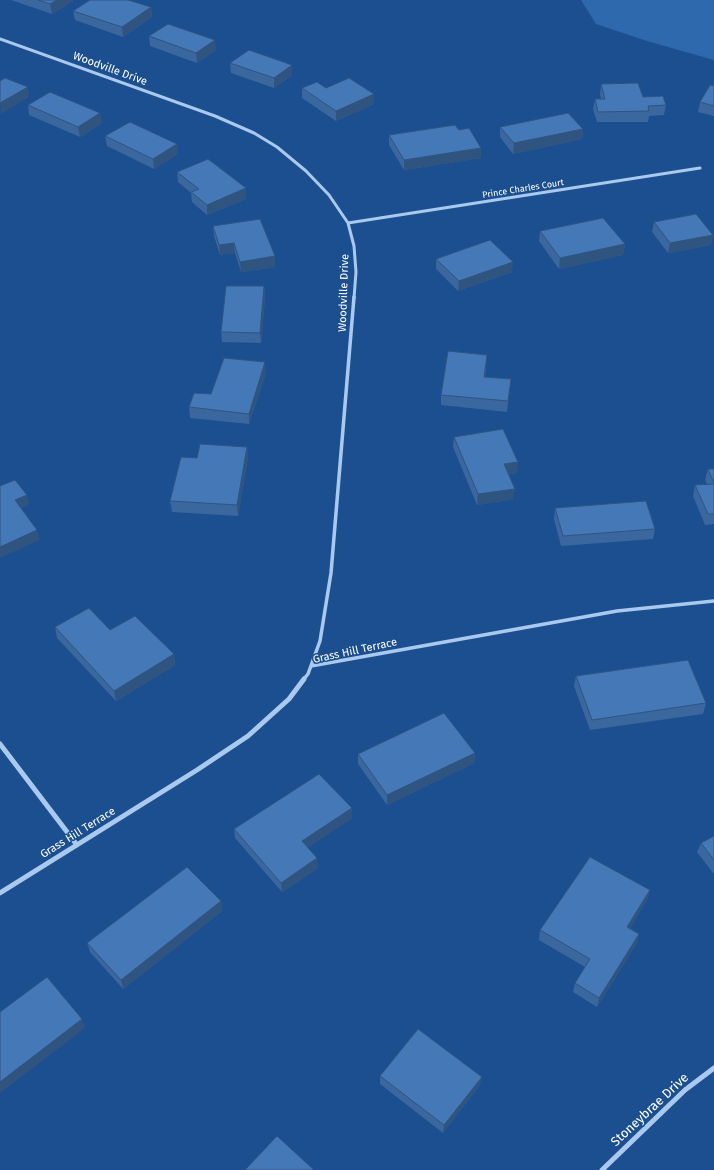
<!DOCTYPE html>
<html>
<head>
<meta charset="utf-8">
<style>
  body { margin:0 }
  canvas { display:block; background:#1b4f8f }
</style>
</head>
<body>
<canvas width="714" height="1170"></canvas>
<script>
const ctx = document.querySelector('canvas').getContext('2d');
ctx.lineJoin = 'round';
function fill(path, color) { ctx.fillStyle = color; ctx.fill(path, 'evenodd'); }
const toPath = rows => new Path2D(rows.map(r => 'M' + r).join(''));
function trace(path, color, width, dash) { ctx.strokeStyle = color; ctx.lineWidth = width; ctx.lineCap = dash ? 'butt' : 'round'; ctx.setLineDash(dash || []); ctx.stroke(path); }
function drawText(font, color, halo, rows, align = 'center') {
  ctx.font = font + ' "Fira Sans",sans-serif'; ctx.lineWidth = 3; ctx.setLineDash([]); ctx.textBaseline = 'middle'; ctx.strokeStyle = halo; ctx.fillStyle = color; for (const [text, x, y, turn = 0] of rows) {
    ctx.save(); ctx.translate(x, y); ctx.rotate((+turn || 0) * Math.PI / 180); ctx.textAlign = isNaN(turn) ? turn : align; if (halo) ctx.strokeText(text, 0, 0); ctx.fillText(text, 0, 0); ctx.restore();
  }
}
const green = toPath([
  [581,0,714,0,714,60,647,41,596,24]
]);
const minorFar2 = toPath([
  [0,39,215,116,254,133,277,147,306,171,329,195,348,223,354,246,356,272,354,298],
  [348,223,700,168]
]);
const minorFar1 = toPath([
  [311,666,617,611,714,601],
  [303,680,308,674,320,641,331,573,354,297]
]);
const minor = toPath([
  [0,744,77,845],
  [0,893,197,770,248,736,289,699,304,679],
  [602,1170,685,1090,714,1068]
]);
const wall = toPath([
  [11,0,73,0,73,1,52,14],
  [151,7,152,17,123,37,75,20,73,11],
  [149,36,216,50,197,63,150,46],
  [230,63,292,65,292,75,274,88,231,73],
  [601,84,643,97,666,105,664,115,649,116,648,122,597,122,593,109,595,99,601,99,600,94],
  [714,86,714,116,698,112,700,102],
  [302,88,326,88,374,94,374,104,336,121,302,98],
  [28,105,102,123,80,137,29,115],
  [500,127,583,129,582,139,513,154,500,137],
  [389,135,481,158,404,170,389,145],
  [105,136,178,154,154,169,107,146],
  [177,172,246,188,246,199,207,215,192,202,191,193,178,182],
  [654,222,713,235,711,245,668,253,652,232],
  [213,226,275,256,275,267,241,272,235,253,220,255,214,236],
  [540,231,625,244,623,255,559,269,539,241],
  [436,259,512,272,458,291,436,269],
  [264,286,265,297,261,343,222,342,221,332],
  [487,355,485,377,511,379,507,412,441,405,441,395],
  [266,373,249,424,190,418,189,407,211,394],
  [454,437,517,473,508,474,513,499,477,505,453,447],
  [247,447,248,457,238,516,172,512,170,501,197,458],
  [708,469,714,469,714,524,705,525,693,496,695,485,707,484,705,480],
  [555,508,655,529,653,539,561,546,554,519],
  [55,627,110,630,174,654,175,665,116,701,57,638],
  [576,676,706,703,703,714,590,730,574,686],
  [475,753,474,763,387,805,358,764,358,754],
  [352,818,308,847,318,868,282,892,235,838,234,829],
  [714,836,714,874,697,852,701,843],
  [650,890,647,900,630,928,639,934,637,943,597,1007,573,992,575,983,585,967,539,940,540,930],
  [221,901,222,911,123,989,90,952,87,943],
  [380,1076,480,1085,443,1133,380,1084]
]);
const shadedWall = toPath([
  [57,0,73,0,73,1,52,14,50,4],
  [151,7,152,17,123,37,122,27],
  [215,40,216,50,197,63,196,53],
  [292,65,292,75,274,88,274,78],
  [28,87,29,97,1,114,0,103],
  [374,94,374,104,336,121,336,111],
  [100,113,102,123,80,137,78,127],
  [583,129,582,139,513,154,514,143],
  [177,144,178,154,154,169,153,159],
  [481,148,481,158,404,170,404,160],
  [246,188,246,199,207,215,207,205],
  [713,235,711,245,668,253,670,243],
  [234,243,235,253,220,255,219,245],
  [625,244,623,255,559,269,560,258],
  [275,256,275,267,241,272,240,262],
  [513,262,512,272,458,291,459,281],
  [264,286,265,297,261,343,260,333],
  [265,362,266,373,249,424,249,414],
  [247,447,248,457,238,516,237,505],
  [518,462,517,473,503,475,504,464],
  [515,489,513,499,477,505,478,494],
  [27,495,29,505,18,510,15,500],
  [37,530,40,540,0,558,0,547],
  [174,654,175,665,116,701,114,691],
  [475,753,474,763,387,805,387,795],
  [352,808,352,818,303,851,302,841],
  [317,858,318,868,282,892,281,883],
  [650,890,647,900,625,936,627,927],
  [221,901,222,911,123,989,121,980],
  [639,934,637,943,597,1007,599,998],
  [82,1019,85,1028,0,1093,0,1082],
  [482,1077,480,1085,443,1133,444,1125]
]);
const building = toPath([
  [38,0,57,0,50,4,38,0],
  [90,0,128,0,151,7,122,27,73,11,90,0],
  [168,24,215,40,196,53,149,36,168,24],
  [249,50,292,65,274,78,230,63,249,50],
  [5,78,28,87,0,103,0,81,5,78],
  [349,78,374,94,336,111,302,88,317,82,326,88,349,78],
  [638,83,643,97,663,96,666,105,648,106,649,111,598,112,595,99,605,99,601,84,638,83],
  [710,85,714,86,714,106,700,102,710,85],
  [50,92,100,113,78,127,28,105,50,92],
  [568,113,583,129,514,143,500,127,568,113],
  [130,122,177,144,153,159,105,136,130,122],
  [455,125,459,130,469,128,481,148,404,160,389,135,455,125],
  [208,159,246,188,207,205,191,192,199,189,177,172,208,159],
  [696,214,713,235,670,243,654,222,696,214],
  [603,218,625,244,560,258,540,231,603,218],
  [260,219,275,256,240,262,234,243,219,245,213,226,260,219],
  [490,240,513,262,459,281,436,259,490,240],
  [226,286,264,286,260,333,221,332,226,286],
  [448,351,487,355,484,377,511,379,508,401,441,395,448,351],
  [224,358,265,362,249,414,189,407,194,393,211,394,224,358],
  [503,429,518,462,504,464,515,489,478,494,454,437,503,429],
  [200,444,247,447,237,505,170,501,181,457,197,458,200,444],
  [708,469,714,469,714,483,708,469],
  [15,480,27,495,15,500,37,530,0,547,0,486,15,480],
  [714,484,714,514,708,514,695,485,714,484],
  [646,501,655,529,563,536,555,508,646,501],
  [89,608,110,630,135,616,174,654,114,691,55,627,89,608],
  [688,660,706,703,592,720,576,676,688,660],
  [444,713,475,753,387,795,358,754,444,713],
  [319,774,352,808,302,841,317,858,281,883,234,829,319,774],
  [714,836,714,860,701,843,714,836],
  [590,857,650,890,627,927,639,934,599,998,575,983,590,959,540,930,590,857],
  [187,867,221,901,121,980,87,943,187,867],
  [47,977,82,1019,0,1082,0,1012,47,977],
  [418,1029,482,1077,444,1125,380,1076,418,1029],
  [277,1136,314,1170,245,1170,277,1136]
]);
const farStreetnames = [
  ["Prince Charles Court",523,189,-9]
];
const streetNames = [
  ["Woodville Drive",110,69,20],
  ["Woodville Drive",344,293,-88],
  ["Grass Hill Terrace",355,651,-12],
  ["Grass Hill Terrace",78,833,-32]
];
const nearStreetnames = [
  ["Stoneybrae Drive",650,1110,-43]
];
fill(green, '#2e69ad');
trace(minorFar2, '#a9c9ee', 3);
trace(minorFar1, '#a9c9ee', 3.5);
trace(minor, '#a9c9ee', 5);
fill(wall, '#3a679d');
fill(shadedWall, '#305480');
fill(building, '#4478b7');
trace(building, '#305480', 1);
drawText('9px', '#fff', '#1b4f8f', farStreetnames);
drawText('11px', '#fff', '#1b4f8f', streetNames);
drawText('13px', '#fff', '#1b4f8f', nearStreetnames);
</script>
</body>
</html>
